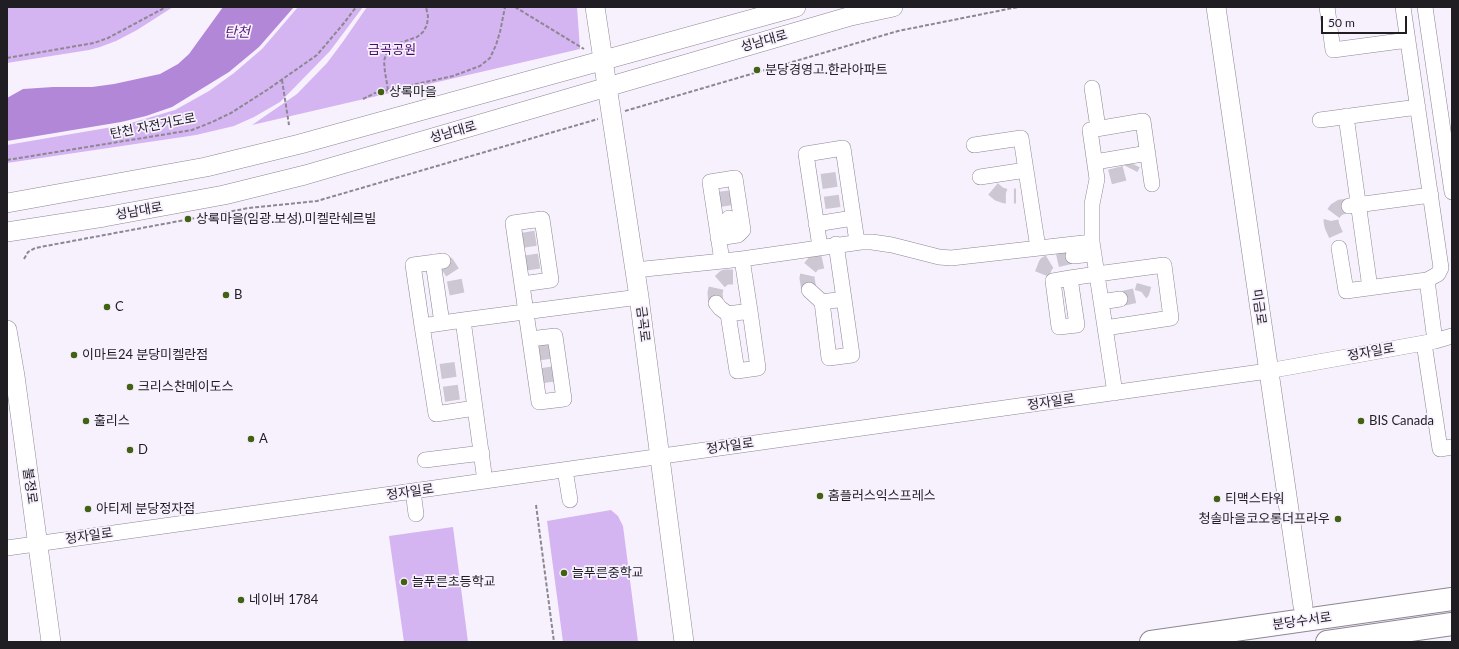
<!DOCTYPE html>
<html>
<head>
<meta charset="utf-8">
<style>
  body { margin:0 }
  #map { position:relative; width:1459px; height:649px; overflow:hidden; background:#f7f1fe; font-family:Lato,sans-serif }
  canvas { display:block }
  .frame { position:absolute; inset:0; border:8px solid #201d23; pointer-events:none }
  .scale { position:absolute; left:1321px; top:16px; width:86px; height:18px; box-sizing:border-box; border:2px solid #201d23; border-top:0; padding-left:5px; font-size:12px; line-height:14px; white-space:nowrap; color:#201d23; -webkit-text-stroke:3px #f7f1fe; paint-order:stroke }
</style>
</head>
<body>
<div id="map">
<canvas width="1459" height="649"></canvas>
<div class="frame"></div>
<div class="scale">50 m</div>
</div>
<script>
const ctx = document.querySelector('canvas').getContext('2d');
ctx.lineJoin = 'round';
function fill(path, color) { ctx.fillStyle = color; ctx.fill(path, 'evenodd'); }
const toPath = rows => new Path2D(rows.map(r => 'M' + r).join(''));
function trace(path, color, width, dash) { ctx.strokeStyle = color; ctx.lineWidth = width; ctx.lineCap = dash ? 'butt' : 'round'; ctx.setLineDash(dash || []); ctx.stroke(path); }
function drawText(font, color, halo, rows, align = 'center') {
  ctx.font = font + ' Lato,"Noto Sans KR",sans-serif'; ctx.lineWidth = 3.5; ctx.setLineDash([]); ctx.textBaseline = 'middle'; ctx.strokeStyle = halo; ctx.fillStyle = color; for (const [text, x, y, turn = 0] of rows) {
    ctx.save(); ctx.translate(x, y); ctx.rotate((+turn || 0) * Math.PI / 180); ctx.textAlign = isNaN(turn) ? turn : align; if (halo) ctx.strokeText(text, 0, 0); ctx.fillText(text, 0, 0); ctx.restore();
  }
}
const green = toPath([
  [7,7,173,7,137,30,116,41,100,47,89,50,7,63],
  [298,7,363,7,330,51,294,88,280,102,254,117,234,126,196,135,7,163,7,145,124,125,175,110,209,91,234,73,262,49],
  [367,7,577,7,580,49,252,125,297,94,327,63,342,43],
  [611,510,618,516,623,526,638,642,563,642,547,521],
  [453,527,468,642,404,642,389,536]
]);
const water = toPath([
  [223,7,294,7,259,47,229,72,172,107,146,116,121,122,7,141,7,98,23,89,53,87,92,87,114,84,160,74,178,64,189,54]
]);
const minorTunnel = toPath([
  [828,173,833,208],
  [1110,177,1125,173,1130,170,1133,164],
  [993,189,999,194,1005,196,1016,196],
  [725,191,729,218],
  [527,232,533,271],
  [1336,235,1332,226,1331,221,1333,214,1336,210,1341,207,1349,206],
  [443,261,447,264,453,273,457,294],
  [1042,274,1046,264,1051,261,1073,256],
  [809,290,807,278,809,269,814,263,823,261],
  [1120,299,1138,295,1142,292,1144,285],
  [716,303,715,293,717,284,725,277,733,277],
  [541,345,547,384],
  [447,363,453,404]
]);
const path = toPath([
  [515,7,584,49],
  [7,58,94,43,108,38,166,7],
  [282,80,289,125],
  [388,90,385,72,384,61,386,54,389,49,394,45,417,37,423,32,427,25,428,16,426,7],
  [363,99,375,93,453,76,480,66,490,58,496,45,500,32,505,7],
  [625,111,898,31,1018,7],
  [7,160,192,130,212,122,231,113,267,90,317,55,344,23,356,7],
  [24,259,28,252,35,248,249,208,317,201,598,119],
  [536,505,554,642]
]);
const minor = toPath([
  [1327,7,1333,50,1408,40],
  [1425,7,1452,192],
  [1092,88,1098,128],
  [1346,116,1370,288],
  [1320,120,1418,107],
  [974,145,1021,138,1038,248],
  [1095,162,1148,153],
  [980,177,1026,170],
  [1349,206,1431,195],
  [729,218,731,236],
  [816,224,853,218],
  [718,238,738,235,743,230,735,178,710,182,722,261],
  [1092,242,1092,204,1097,179,1090,130,1143,121,1152,184],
  [836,244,844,299,852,355,829,358,822,302,844,299],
  [820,247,806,154,843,148,857,242],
  [1339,248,1346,291,1427,280,1438,274,1441,268,1403,7],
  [1073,256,1094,254],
  [742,259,750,311,758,368,737,371,728,314,750,311],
  [433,262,442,323],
  [635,270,742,259,861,242,872,242,892,245,939,257,951,258,1092,242,1115,393],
  [1070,278,1077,325,1059,327,1053,281,1070,278,1097,274,1164,265,1171,318,1105,328],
  [1427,280,1435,341],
  [522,284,551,280,542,219,513,223,539,402,564,399,555,336,530,339],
  [809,290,822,302],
  [1101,302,1120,299],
  [716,303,720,308,728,314],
  [463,320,422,326,436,414,475,408],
  [422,326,413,265,443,261],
  [1424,343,1440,449,1452,447],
  [425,460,482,453],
  [565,470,570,500],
  [485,481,463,320,639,297],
  [413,491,416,514],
  [7,548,1268,371,1435,341,1452,336]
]);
const major = toPath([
  [595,7,639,297,684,642],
  [1216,7,1303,606],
  [7,203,206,167,300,144,796,7],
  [7,232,104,217,224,195,305,175,851,16,893,7],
  [7,330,15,376,51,642]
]);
const highway = toPath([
  [1151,642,1452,599],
  [1327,642,1452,624]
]);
const markers = [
  [757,70,4,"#436113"],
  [381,92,4,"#436113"],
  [188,219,4,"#436113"],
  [226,295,4,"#436113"],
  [107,307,4,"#436113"],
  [74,355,4,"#436113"],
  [130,387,4,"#436113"],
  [86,421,4,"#436113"],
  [1361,421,4,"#436113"],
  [251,439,4,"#436113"],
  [130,450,4,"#436113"],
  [820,496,4,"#436113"],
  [1217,499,4,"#436113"],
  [88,509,4,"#436113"],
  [1338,519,4,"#436113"],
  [564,573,4,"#436113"],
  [404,582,4,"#436113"],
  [241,600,4,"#436113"]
];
const streetNames = [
  ["성남대로",764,41,-16],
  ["탄천 자전거도로",153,126,-11],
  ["성남대로",453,132,-16],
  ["성남대로",139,211,-10],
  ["미금로",1259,307,82],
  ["금곡로",643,324,83],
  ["정자일로",1371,352,-10],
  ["정자일로",1051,402,-8],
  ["정자일로",730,446,-8],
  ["불정로",30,486,82],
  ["정자일로",410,492,-8],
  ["정자일로",89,536,-8],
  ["분당수서로",1302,621,-8]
];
const parkNames = [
  ["금곡공원",392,50]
];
const poiNames = [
  ["분당경영고.한라아파트",765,70],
  ["상록마을",389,92],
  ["상록마을(임광.보성).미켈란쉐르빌",196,219],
  ["B",234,295],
  ["C",115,307],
  ["이마트24 분당미켈란점",82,355],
  ["크리스찬메이도스",138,387],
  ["훌리스",94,421],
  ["BIS Canada",1369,421],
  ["A",259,439],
  ["D",138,450],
  ["홈플러스익스프레스",828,496],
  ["티맥스타워",1225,499],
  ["아티제 분당정자점",96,509],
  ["청솔마을코오롱더프라우",1330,519,"right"],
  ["늘푸른중학교",572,573],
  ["늘푸른초등학교",412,582],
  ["네이버 1784",249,600]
];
const waterNames = [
  ["탄천",237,32]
];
fill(green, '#d5b4f2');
fill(water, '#b387d8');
trace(minorTunnel, '#ccc7d2', 15, [15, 8]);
trace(minor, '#8e8695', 16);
trace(major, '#8e8695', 20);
trace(highway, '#8e8695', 24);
trace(path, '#8c8791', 2, [4, 2]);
trace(minor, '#fff', 15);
trace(major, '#fff', 19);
trace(highway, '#fff', 22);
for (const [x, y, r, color] of markers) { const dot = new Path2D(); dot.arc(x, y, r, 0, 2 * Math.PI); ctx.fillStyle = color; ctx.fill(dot); trace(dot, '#f7f1fe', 1.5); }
drawText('13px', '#201d23', '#f7f1fe', streetNames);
drawText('13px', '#4a096d', '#f7f1fe', parkNames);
drawText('13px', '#201d23', '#f7f1fe', poiNames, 'left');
drawText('italic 14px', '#591e7e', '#f7f1fe', waterNames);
</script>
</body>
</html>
